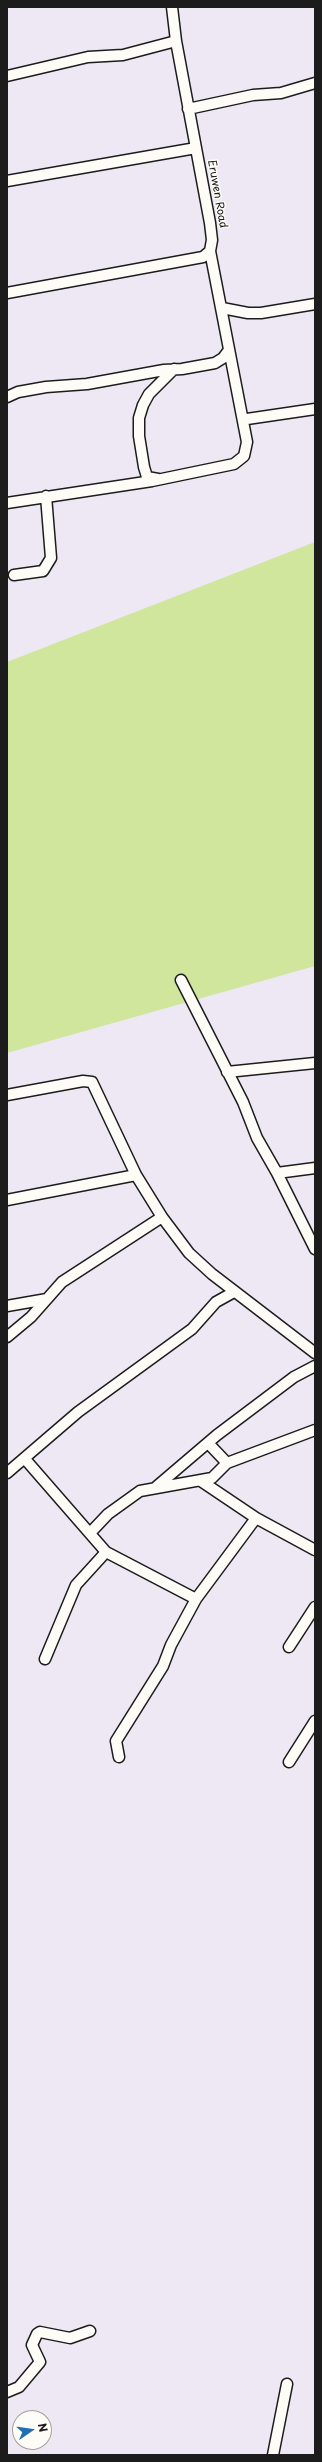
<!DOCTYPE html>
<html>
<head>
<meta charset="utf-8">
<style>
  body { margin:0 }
  #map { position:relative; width:322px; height:2462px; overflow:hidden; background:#ede8f3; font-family:"Playpen Sans",sans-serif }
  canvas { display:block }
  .frame { position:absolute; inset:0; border:8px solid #1c1c1c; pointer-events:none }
  .north { position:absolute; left:12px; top:2410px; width:40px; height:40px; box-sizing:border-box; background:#fdfcf7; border:1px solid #a3a29f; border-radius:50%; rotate:77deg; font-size:11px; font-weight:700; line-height:16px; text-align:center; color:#1c1c1c }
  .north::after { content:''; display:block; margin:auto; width:14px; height:18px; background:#1f6fb2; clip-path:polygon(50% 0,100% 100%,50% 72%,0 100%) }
</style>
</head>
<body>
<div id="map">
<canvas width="322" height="2462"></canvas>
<div class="frame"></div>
<div class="north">N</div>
</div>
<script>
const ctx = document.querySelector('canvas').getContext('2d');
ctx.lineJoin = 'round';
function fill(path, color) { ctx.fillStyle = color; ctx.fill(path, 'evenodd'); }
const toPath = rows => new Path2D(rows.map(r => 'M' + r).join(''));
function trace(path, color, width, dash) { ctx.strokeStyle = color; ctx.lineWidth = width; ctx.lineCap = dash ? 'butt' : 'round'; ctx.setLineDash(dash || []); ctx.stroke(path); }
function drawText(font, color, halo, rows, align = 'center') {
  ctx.font = font + ' "Playpen Sans",sans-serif'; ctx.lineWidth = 3; ctx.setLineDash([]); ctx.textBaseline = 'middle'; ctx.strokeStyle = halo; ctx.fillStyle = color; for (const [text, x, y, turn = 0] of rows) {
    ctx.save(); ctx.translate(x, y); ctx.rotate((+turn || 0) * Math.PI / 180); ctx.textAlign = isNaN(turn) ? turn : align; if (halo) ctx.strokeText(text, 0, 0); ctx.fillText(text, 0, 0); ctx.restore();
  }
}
const green = toPath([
  [315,542,315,966,7,1053,7,662]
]);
const minor = toPath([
  [7,76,88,57,123,55,176,41],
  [188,109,253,95,281,93,315,83],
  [7,181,196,148],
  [7,293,203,257,210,251,212,240,210,223,176,41,172,7],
  [222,308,248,313,261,313,315,304],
  [7,397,18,392,46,387,87,384,164,370,182,369,215,363,223,358,229,350],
  [247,419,315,409],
  [158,479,147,477,144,467,139,436,139,418,143,405,149,394,174,369],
  [7,503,152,481,234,464,244,456,247,442,210,251],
  [14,575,43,571,51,558,46,496],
  [181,980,243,1102,257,1138,277,1173],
  [227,1072,315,1063],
  [7,1095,83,1081,92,1082,136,1175],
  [315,1168,277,1173,315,1249],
  [7,1200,136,1175,162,1217],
  [7,1306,47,1299],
  [7,1337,31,1317,62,1282,162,1217,189,1253,212,1274,315,1353],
  [208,1443,227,1463],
  [25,1459,106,1552,196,1599,256,1518,315,1550],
  [7,1473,78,1412,192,1329,216,1302,234,1292],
  [201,1481,256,1518],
  [156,1487,217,1435,294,1377,315,1366],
  [91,1532,108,1514,140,1491,212,1478,227,1463,315,1430],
  [289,1647,315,1607],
  [45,1659,76,1585,106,1552],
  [119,1757,116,1741,163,1666,171,1645,196,1599],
  [289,1762,315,1721],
  [7,2392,19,2387,40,2362,32,2345,37,2334,40,2332,70,2338,90,2331],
  [273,2455,287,2384]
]);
const streetNames = [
  ["Eruwen Road",217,194,80]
];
fill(green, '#cfe69c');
trace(minor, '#1c1c1c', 13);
trace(minor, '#fdfcf7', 10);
drawText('11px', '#1c1c1c', '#fdfcf7', streetNames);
</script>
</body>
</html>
